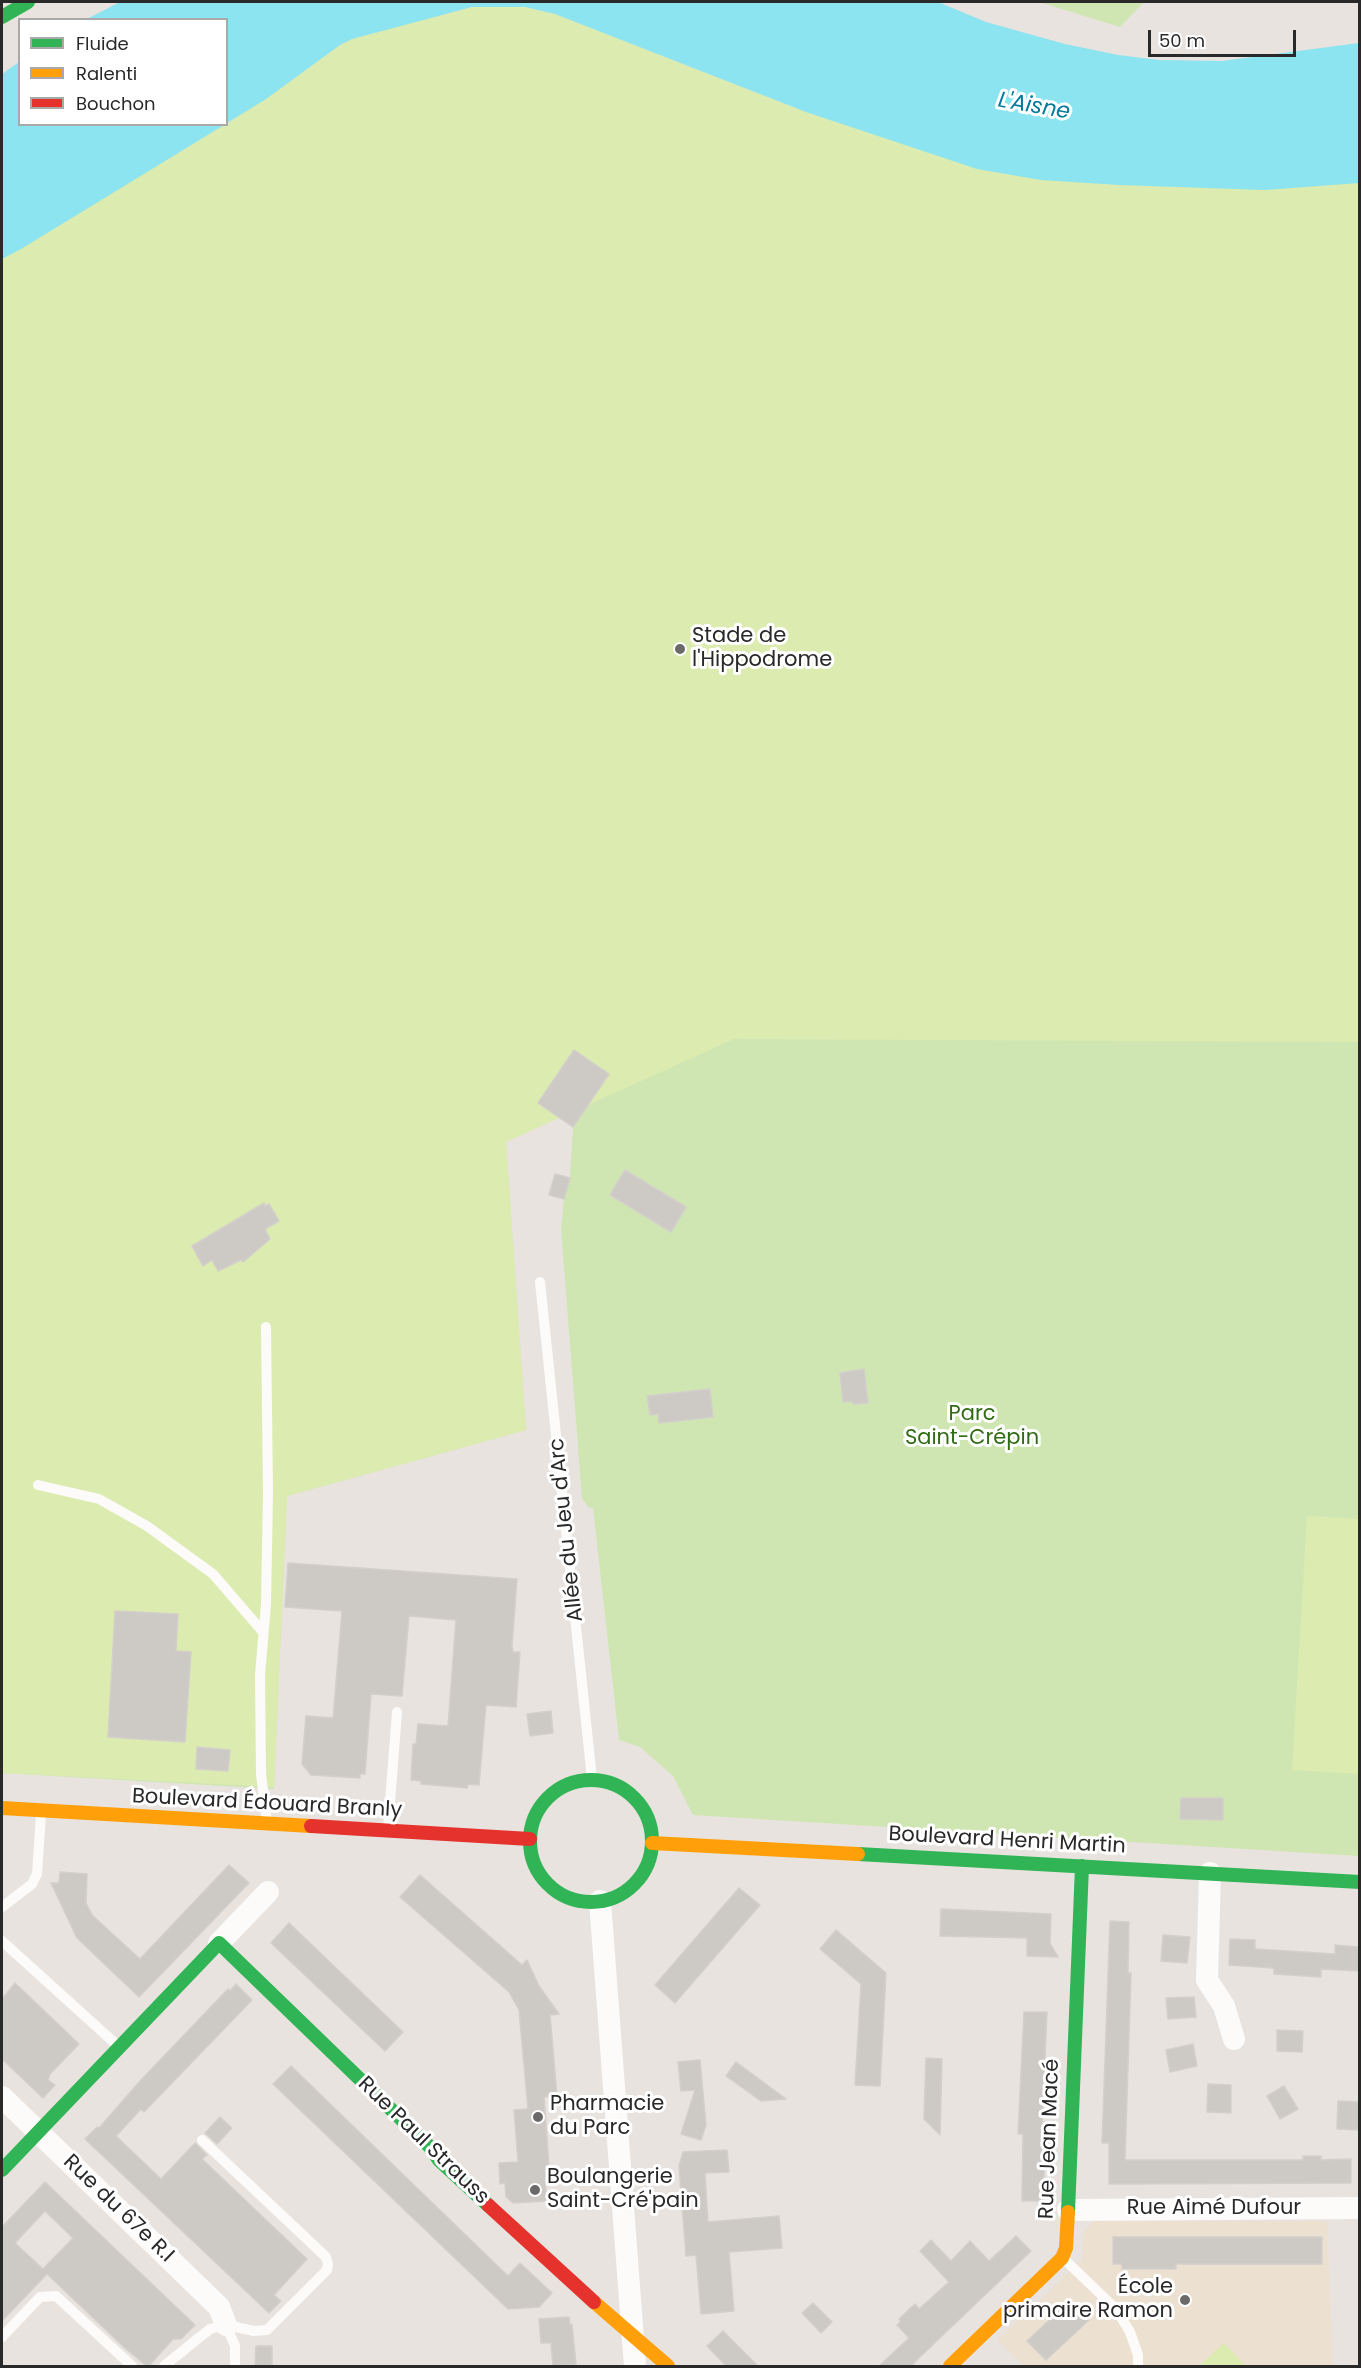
<!DOCTYPE html>
<html>
<head>
<meta charset="utf-8">
<style>
  body { margin:0 }
  #map { position:relative; width:1361px; height:2368px; overflow:hidden; background:#e8e3de; font-family:Poppins,sans-serif }
  canvas { display:block }
  .frame { position:absolute; inset:0; border:3px solid #292929; pointer-events:none }
  .legend { position:absolute; left:18px; top:18px; width:210px; height:108px; box-sizing:border-box; background:#fff; border:2px solid #a9a9a9; margin:0; padding:8px 10px; list-style:none; font-size:18px; color:#292929 }
  .legend li { display:flex; align-items:center; gap:12px; height:30px }
  .legend b { width:30px; border:2px solid #a9a9a9 }
  .scale { position:absolute; left:1148px; top:30px; width:148px; height:27px; box-sizing:border-box; border:3px solid #292929; border-top:0; padding-left:8px; font-size:18px; line-height:21px; white-space:nowrap; color:#292929; -webkit-text-stroke:4px #fff; paint-order:stroke }
</style>
</head>
<body>
<div id="map">
<canvas width="1361" height="2368"></canvas>
<div class="frame"></div>
<ul class="legend">
<li><b style="height:8px;background:#30b455"></b>Fluide</li>
<li><b style="height:8px;background:#ff9f0a"></b>Ralenti</li>
<li><b style="height:8px;background:#e5322d"></b>Bouchon</li>
</ul>
<div class="scale">50 m</div>
</div>
<script>
const ctx = document.querySelector('canvas').getContext('2d');
ctx.lineJoin = 'round';
function fill(path, color) { ctx.fillStyle = color; ctx.fill(path, 'evenodd'); }
const toPath = rows => new Path2D(rows.map(r => 'M' + r).join(''));
function trace(path, color, width, dash) { ctx.strokeStyle = color; ctx.lineWidth = width; ctx.lineCap = dash ? 'butt' : 'round'; ctx.setLineDash(dash || []); ctx.stroke(path); }
function drawText(font, color, halo, rows, align = 'center') {
  ctx.font = font + ' Poppins,sans-serif'; ctx.lineWidth = 6; ctx.setLineDash([]); ctx.textBaseline = 'middle'; ctx.strokeStyle = halo; ctx.fillStyle = color; for (const [text, x, y, turn = 0] of rows) {
    ctx.save(); ctx.translate(x, y); ctx.rotate((+turn || 0) * Math.PI / 180); ctx.textAlign = isNaN(turn) ? turn : align; if (halo) ctx.strokeText(text, 0, 0); ctx.fillText(text, 0, 0); ctx.restore();
  }
}
const education = toPath([
  [1093,2221,1327,2221,1333,2366,1024,2366,997,2340,1082,2260,1084,2232]
]);
const green = toPath([
  [1039,2,1144,2,1120,27],
  [555,14,794,108,977,169,1041,180,1359,183,1359,1856,693,1815,673,1776,640,1747,619,1740,593,1508,589,1508,582,1498,561,1229,564,1199,570,1178,573,1127,609,1074,575,1051,506,1142,526,1430,287,1496,274,1789,2,1773,2,259,226,124,352,39,432,16]
]);
const pitch = toPath([
  [472,7,525,7,555,14,806,112,854,128,1359,183,1359,1042,734,1039,506,1142,526,1430,287,1496,274,1787,2,1773,2,259,226,124,266,99,340,45,352,39],
  [1307,1516,1359,1519,1359,1774,1292,1770],
  [1224,2343,1246,2366,1199,2366]
]);
const water = toPath([
  [120,2,938,2,986,22,1065,44,1118,55,1159,60,1222,61,1359,43,1359,183,1265,190,1119,185,1041,180,977,169,806,112,555,14,525,7,472,7,352,39,340,45,266,99,227,123,226,20,87,19],
  [19,62,20,124,224,125,21,249,2,259,2,74]
]);
const building = toPath([
  [574,1050,609,1074,573,1127,538,1103,574,1050],
  [625,1170,686,1207,671,1232,610,1195,625,1170],
  [555,1174,570,1178,564,1199,549,1195,555,1174],
  [264,1203,265,1206,269,1204,279,1221,265,1229,270,1239,243,1262,241,1260,218,1271,212,1260,203,1266,192,1246,264,1203],
  [864,1369,868,1403,853,1404,852,1401,843,1402,840,1373,864,1369],
  [710,1389,713,1417,659,1423,658,1414,650,1415,647,1396,710,1389],
  [288,1563,517,1579,512,1646,513,1652,520,1652,516,1707,486,1705,479,1785,468,1784,467,1788,421,1784,421,1781,411,1780,413,1744,416,1744,418,1724,448,1726,456,1620,409,1616,402,1696,371,1694,365,1774,360,1774,360,1778,311,1775,302,1764,306,1716,333,1718,342,1611,285,1607,288,1563],
  [115,1611,178,1614,176,1651,191,1652,185,1742,108,1737,115,1611],
  [551,1711,553,1733,530,1736,527,1714,551,1711],
  [197,1747,230,1750,228,1771,196,1769,197,1747],
  [1181,1798,1223,1798,1223,1820,1180,1819,1181,1798],
  [229,1865,249,1883,139,1997,77,1938,51,1883,59,1883,60,1872,87,1874,86,1903,92,1915,140,1959,229,1865],
  [420,1875,522,1965,527,1960,539,1986,559,2014,550,2015,557,2096,544,2097,550,2180,545,2180,547,2201,513,2203,506,2197,505,2183,500,2184,499,2163,518,2162,514,2110,528,2109,519,2010,509,1992,400,1897,420,1875],
  [739,1888,760,1905,675,2003,655,1985,739,1888],
  [941,1909,1051,1914,1050,1943,1058,1957,1027,1956,1027,1938,940,1936,941,1909],
  [1110,1921,1129,1922,1128,1973,1131,1973,1125,2160,1303,2160,1303,2156,1321,2156,1321,2160,1351,2159,1351,2183,1109,2184,1109,2143,1102,2143,1110,1921],
  [289,1923,403,2032,385,2051,271,1943,289,1923],
  [836,1930,886,1973,880,2086,855,2085,861,1984,820,1949,836,1930],
  [1163,1935,1190,1937,1187,1963,1161,1961,1163,1935],
  [1230,1939,1255,1940,1255,1949,1335,1954,1335,1945,1359,1947,1359,1971,1321,1969,1321,1977,1274,1974,1274,1968,1229,1965,1230,1939],
  [15,1983,79,2044,50,2074,48,2080,55,2085,43,2098,2,2059,2,1999,15,1983],
  [236,1984,252,2000,144,2112,141,2109,116,2136,161,2179,195,2143,207,2155,202,2159,307,2259,274,2295,281,2301,269,2313,85,2139,97,2127,99,2128,140,2081,228,1989,230,1991,236,1984],
  [1194,1997,1196,2017,1168,2019,1166,1998,1194,1997],
  [1024,2012,1047,2012,1042,2122,1046,2122,1043,2201,1022,2201,1023,2134,1018,2134,1024,2012],
  [1277,2030,1303,2031,1302,2052,1277,2051,1277,2030],
  [1193,2044,1197,2066,1170,2072,1166,2050,1193,2044],
  [926,2058,942,2059,940,2135,924,2119,926,2058],
  [700,2060,706,2125,701,2140,681,2134,695,2090,681,2091,678,2062,700,2060],
  [736,2062,786,2099,761,2101,726,2076,736,2062],
  [291,2066,508,2276,520,2263,552,2293,539,2307,508,2309,273,2084,291,2066],
  [1208,2084,1231,2085,1231,2113,1207,2112,1208,2084],
  [1284,2086,1298,2109,1280,2119,1267,2096,1284,2086],
  [1338,2101,1359,2102,1359,2130,1337,2129,1338,2101],
  [220,2117,232,2128,217,2144,205,2133,220,2117],
  [727,2150,729,2172,705,2173,708,2222,779,2216,782,2248,729,2252,734,2311,701,2314,696,2255,686,2256,679,2166,683,2152,727,2150],
  [45,2182,195,2325,181,2339,173,2339,148,2367,126,2349,47,2274,2,2321,2,2227,45,2182],
  [45,2211,73,2238,43,2269,15,2243,45,2211],
  [1016,2236,1031,2251,921,2356,910,2367,878,2367,909,2338,897,2325,901,2321,899,2319,915,2304,919,2309,949,2282,920,2251,931,2240,951,2261,970,2241,989,2261,1016,2236],
  [1113,2237,1322,2237,1322,2264,1176,2264,1176,2269,1122,2269,1122,2264,1113,2264,1113,2237],
  [1070,2301,1089,2320,1046,2360,1027,2341,1070,2301],
  [813,2303,832,2322,821,2333,802,2313,813,2303],
  [569,2317,570,2325,572,2324,576,2364,553,2366,551,2343,541,2343,539,2319,569,2317],
  [723,2331,759,2367,727,2367,707,2346,723,2331],
  [256,2346,272,2346,272,2367,255,2367,256,2346]
]);
const lane = toPath([
  [540,1282,592,1779],
  [266,1327,268,1492,266,1604,260,1675,261,1774,267,1822],
  [38,1485,99,1499,147,1526,213,1574,263,1632],
  [388,1828,397,1712],
  [2,1907,32,1884,37,1874,41,1814],
  [2,1941,117,2045],
  [1065,2260,1116,2309,1130,2332,1138,2355,1138,2366],
  [226,2325,235,2346,235,2366],
  [2,2337,40,2297,56,2296,132,2366],
  [164,2366,210,2329,226,2325,254,2331,267,2330,327,2270,328,2264,326,2257,202,2140]
]);
const street = toPath([
  [1210,1873,1207,1980,1224,2006,1234,2039],
  [600,1901,635,2366],
  [219,1943,268,1892],
  [2,2097,219,2307,226,2325],
  [1068,2210,1360,2208]
]);
const fast = toPath([
  [2,17,28,2],
  '530 1841a61 61 0 1 1 122 0a61 61 0 1 1-122 0Z',
  [858,1854,1360,1882],
  [2,2170,219,1943,430,2147,439,2160,488,2205],
  [1068,2212,1082,1866]
]);
const slow = toPath([
  [2,1808,311,1826],
  [652,1843,858,1854],
  [594,2302,668,2366],
  [950,2366,1062,2258,1066,2248,1068,2212]
]);
const jam = toPath([
  [311,1826,530,1839],
  [488,2205,594,2302]
]);
const markers = [
  [680,649,6,"#6c6a68"],
  [538,2117,6,"#6c6a68"],
  [535,2190,6,"#6c6a68"],
  [1185,2300,6,"#6c6a68"]
];
const poiNames = [
  ["Stade de",692,637],
  ["l'Hippodrome",692,661],
  ["Pharmacie",550,2105],
  ["du Parc",550,2129],
  ["Boulangerie",547,2178],
  ["Saint-Cré'pain",547,2202],
  ["École",1173,2288,"right"],
  ["primaire Ramon",1173,2312,"right"]
];
const parkNames = [
  ["Parc",972,1415],
  ["Saint-Crépin",972,1439]
];
const streetNames = [
  ["Allée du Jeu d'Arc",567,1530,-96],
  ["Boulevard Édouard Branly",267,1804,3],
  ["Boulevard Henri Martin",1007,1841,3],
  ["Rue Jean Macé",1050,2139,-88],
  ["Rue Paul Strauss",423,2141,44],
  ["Rue du 67e R.I",118,2209,44],
  ["Rue Aimé Dufour",1214,2209]
];
const waterNames = [
  ["L'Aisne",1034,107,10]
];
fill(education, '#ece0d1');
fill(green, '#cfe6b3');
fill(pitch, '#dcebb0');
fill(water, '#8be4f0');
fill(building, '#cdc9c5');
trace(building, '#d3cfca', 1.5);
trace(lane, '#fcfbfa', 10);
trace(street, '#fcfbfa', 22);
trace(fast, '#30b455', 14);
trace(slow, '#ff9f0a', 14);
trace(jam, '#e5322d', 14);
for (const [x, y, r, color] of markers) { const dot = new Path2D(); dot.arc(x, y, r, 0, 2 * Math.PI); ctx.fillStyle = color; ctx.fill(dot); trace(dot, '#fff', 2); }
drawText('21px', '#292929', '#fff', poiNames, 'left');
drawText('21px', '#316b14', '#fff', parkNames);
drawText('21px', '#292929', '#fff', streetNames);
drawText('italic 22px', '#037b9c', '#fff', waterNames);
</script>
</body>
</html>
